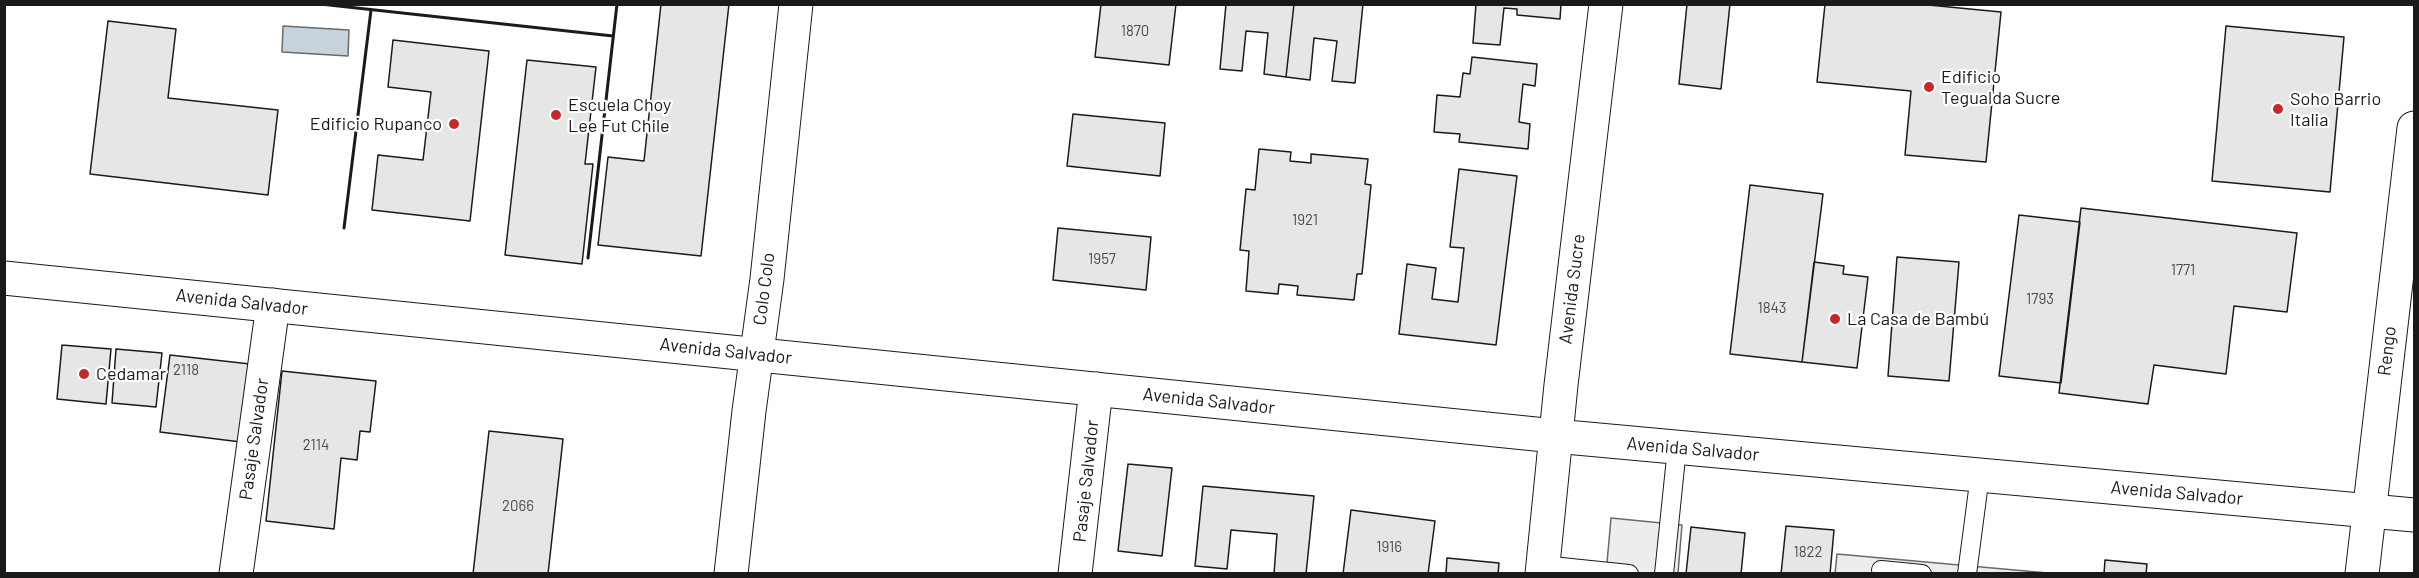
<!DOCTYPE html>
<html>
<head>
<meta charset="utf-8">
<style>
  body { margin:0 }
  #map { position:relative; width:2419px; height:578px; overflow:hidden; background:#fff; font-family:Barlow,sans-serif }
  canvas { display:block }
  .frame { position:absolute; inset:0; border:6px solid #1a1a1a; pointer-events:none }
</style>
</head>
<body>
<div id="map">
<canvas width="2419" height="578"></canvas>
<div class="frame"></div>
</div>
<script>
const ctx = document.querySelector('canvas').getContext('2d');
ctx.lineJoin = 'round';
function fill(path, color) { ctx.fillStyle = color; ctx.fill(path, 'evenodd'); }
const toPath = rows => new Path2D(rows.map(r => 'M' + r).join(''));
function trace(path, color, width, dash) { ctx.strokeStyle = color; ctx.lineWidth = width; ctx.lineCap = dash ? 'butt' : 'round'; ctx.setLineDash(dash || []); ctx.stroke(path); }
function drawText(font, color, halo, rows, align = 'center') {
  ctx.font = font + ' Barlow,sans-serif'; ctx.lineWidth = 4.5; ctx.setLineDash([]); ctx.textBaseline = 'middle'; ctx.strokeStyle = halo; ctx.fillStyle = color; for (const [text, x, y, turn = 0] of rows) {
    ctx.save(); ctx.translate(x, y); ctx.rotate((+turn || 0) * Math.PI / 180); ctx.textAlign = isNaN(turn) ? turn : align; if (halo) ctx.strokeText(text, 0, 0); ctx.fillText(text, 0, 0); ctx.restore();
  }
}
const parking = toPath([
  [1611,518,1682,525,1678,573,1606,574,1611,518],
  [1837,554,2048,573,1835,574,1837,554]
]);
const water = toPath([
  [283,26,349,30,348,56,282,52,283,26]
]);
const building = toPath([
  [661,4,729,4,701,256,598,245,608,157,644,161,661,4],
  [1101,4,1176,4,1169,65,1095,57,1101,4],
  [1226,4,1294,4,1286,77,1264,74,1268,33,1246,31,1242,71,1220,69,1226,4],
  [1294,4,1363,4,1355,83,1332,81,1337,41,1314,38,1310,80,1286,77,1294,4],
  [1476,4,1561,4,1560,19,1517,15,1517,9,1504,8,1500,45,1473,43,1476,4],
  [1687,4,1730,4,1721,89,1679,84,1687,4],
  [1825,4,1918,4,2001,12,1986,162,1905,155,1911,91,1817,82,1825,4],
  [108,21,176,29,168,98,278,110,268,195,90,174,108,21],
  [2226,26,2344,37,2330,192,2212,181,2226,26],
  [393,40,489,51,470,221,372,210,378,155,423,160,431,92,388,87,393,40],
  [1472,57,1537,64,1535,86,1523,84,1519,122,1530,124,1528,149,1459,142,1460,134,1434,132,1437,95,1460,97,1463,73,1470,74,1472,57],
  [527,60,596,67,585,164,593,164,582,264,505,255,527,60],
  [1073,114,1165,123,1160,176,1067,166,1073,114],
  [1259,149,1291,152,1290,161,1311,163,1311,154,1368,159,1365,184,1371,185,1362,274,1357,274,1354,300,1297,295,1298,286,1279,284,1278,294,1246,291,1249,251,1240,250,1246,189,1255,190,1259,149],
  [1459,169,1517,176,1496,345,1399,334,1407,264,1436,268,1432,299,1458,302,1464,248,1450,247,1459,169],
  [1750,185,1823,194,1802,362,1730,354,1750,185],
  [2081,208,2297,233,2287,312,2234,306,2226,374,2154,365,2148,404,2059,393,2081,208],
  [2019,215,2080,222,2061,383,1999,376,2019,215],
  [1058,228,1151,237,1146,290,1053,280,1058,228],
  [1897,257,1959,262,1949,381,1888,376,1897,257],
  [1814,262,1844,266,1843,274,1868,277,1857,368,1802,362,1814,262],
  [62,345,111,349,106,404,57,399,62,345],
  [116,349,162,353,156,407,112,403,116,349],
  [170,355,259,365,249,443,160,432,170,355],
  [282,371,376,381,370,432,360,431,357,460,341,458,334,529,266,521,282,371],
  [489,431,563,439,548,574,473,574,489,431],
  [1128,464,1172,468,1162,556,1118,551,1128,464],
  [1203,486,1314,496,1306,574,1274,574,1277,534,1231,530,1227,569,1195,566,1203,486],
  [1351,510,1435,521,1428,574,1343,574,1351,510],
  [1786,526,1834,530,1830,574,1781,574,1786,526],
  [1691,527,1745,533,1741,574,1686,574,1691,527],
  [1447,558,1499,563,1498,574,1446,574,1447,558],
  [2105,560,2147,564,2146,574,2104,574,2105,560]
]);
const lane = toPath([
  [1542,565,1629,574],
  [1881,570,1922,574],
  [1664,574,1677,448],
  [1967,574,1980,475]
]);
const street = toPath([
  [236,574,273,305],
  [731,574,749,411,767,279,796,4],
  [1075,574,1096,389],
  [2362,574,2414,128]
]);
const secondary = toPath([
  [4,278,1555,436,2414,515],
  [1542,574,1561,385,1606,4]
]);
const wall = toPath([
  [320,4,613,36],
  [344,228,371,10],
  [588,258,617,4]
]);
const markers = [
  [1929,87,6,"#c62828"],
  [2278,109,6,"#c62828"],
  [556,115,6,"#c62828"],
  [454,124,6,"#c62828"],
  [1835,319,6,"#c62828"],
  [84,374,6,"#c62828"]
];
const numberNames = [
  ["1870",1135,31],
  ["1921",1305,220],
  ["1957",1102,259],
  ["1771",2183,270],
  ["1793",2040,299],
  ["1843",1772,308],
  ["2118",186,370],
  ["2114",316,445],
  ["2066",518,506],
  ["1916",1389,547],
  ["1822",1808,552]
];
const poiNames = [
  ["Edificio",1941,77],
  ["Tegualda Sucre",1941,98],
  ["Soho Barrio",2290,99],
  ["Italia",2290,120],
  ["Escuela Choy",568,105],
  ["Lee Fut Chile",568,126],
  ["Edificio Rupanco",442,124,"right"],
  ["La Casa de Bambú",1847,319],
  ["Cedamar",96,374]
];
const streetNames = [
  ["Colo Colo",764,289,-83],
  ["Avenida Sucre",1572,289,-83],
  ["Avenida Salvador",242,302,6],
  ["Avenida Salvador",726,351,6],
  ["Rengo",2387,351,-83],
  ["Avenida Salvador",1209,401,6],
  ["Pasaje Salvador",254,439,-82],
  ["Avenida Salvador",1693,449,5],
  ["Pasaje Salvador",1086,481,-84],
  ["Avenida Salvador",2177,493,5]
];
fill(parking, '#ededed');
trace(parking, '#6a6a6a', 1.5);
fill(water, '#c6d2dc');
trace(water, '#6a6a6a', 1.5);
fill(building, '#e6e6e6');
trace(building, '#1a1a1a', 1.5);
trace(lane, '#1a1a1a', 20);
trace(street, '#1a1a1a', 35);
trace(secondary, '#1a1a1a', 35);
trace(lane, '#fff', 18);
trace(street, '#fff', 33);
trace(secondary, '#fff', 33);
trace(wall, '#1a1a1a', 3);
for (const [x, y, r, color] of markers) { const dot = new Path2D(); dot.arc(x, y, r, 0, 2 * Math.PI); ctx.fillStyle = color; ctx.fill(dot); trace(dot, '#fff', 2); }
drawText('15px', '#4d4d4d', null, numberNames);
drawText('18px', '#1a1a1a', '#fff', poiNames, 'left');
drawText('18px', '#1a1a1a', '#fff', streetNames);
</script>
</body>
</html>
